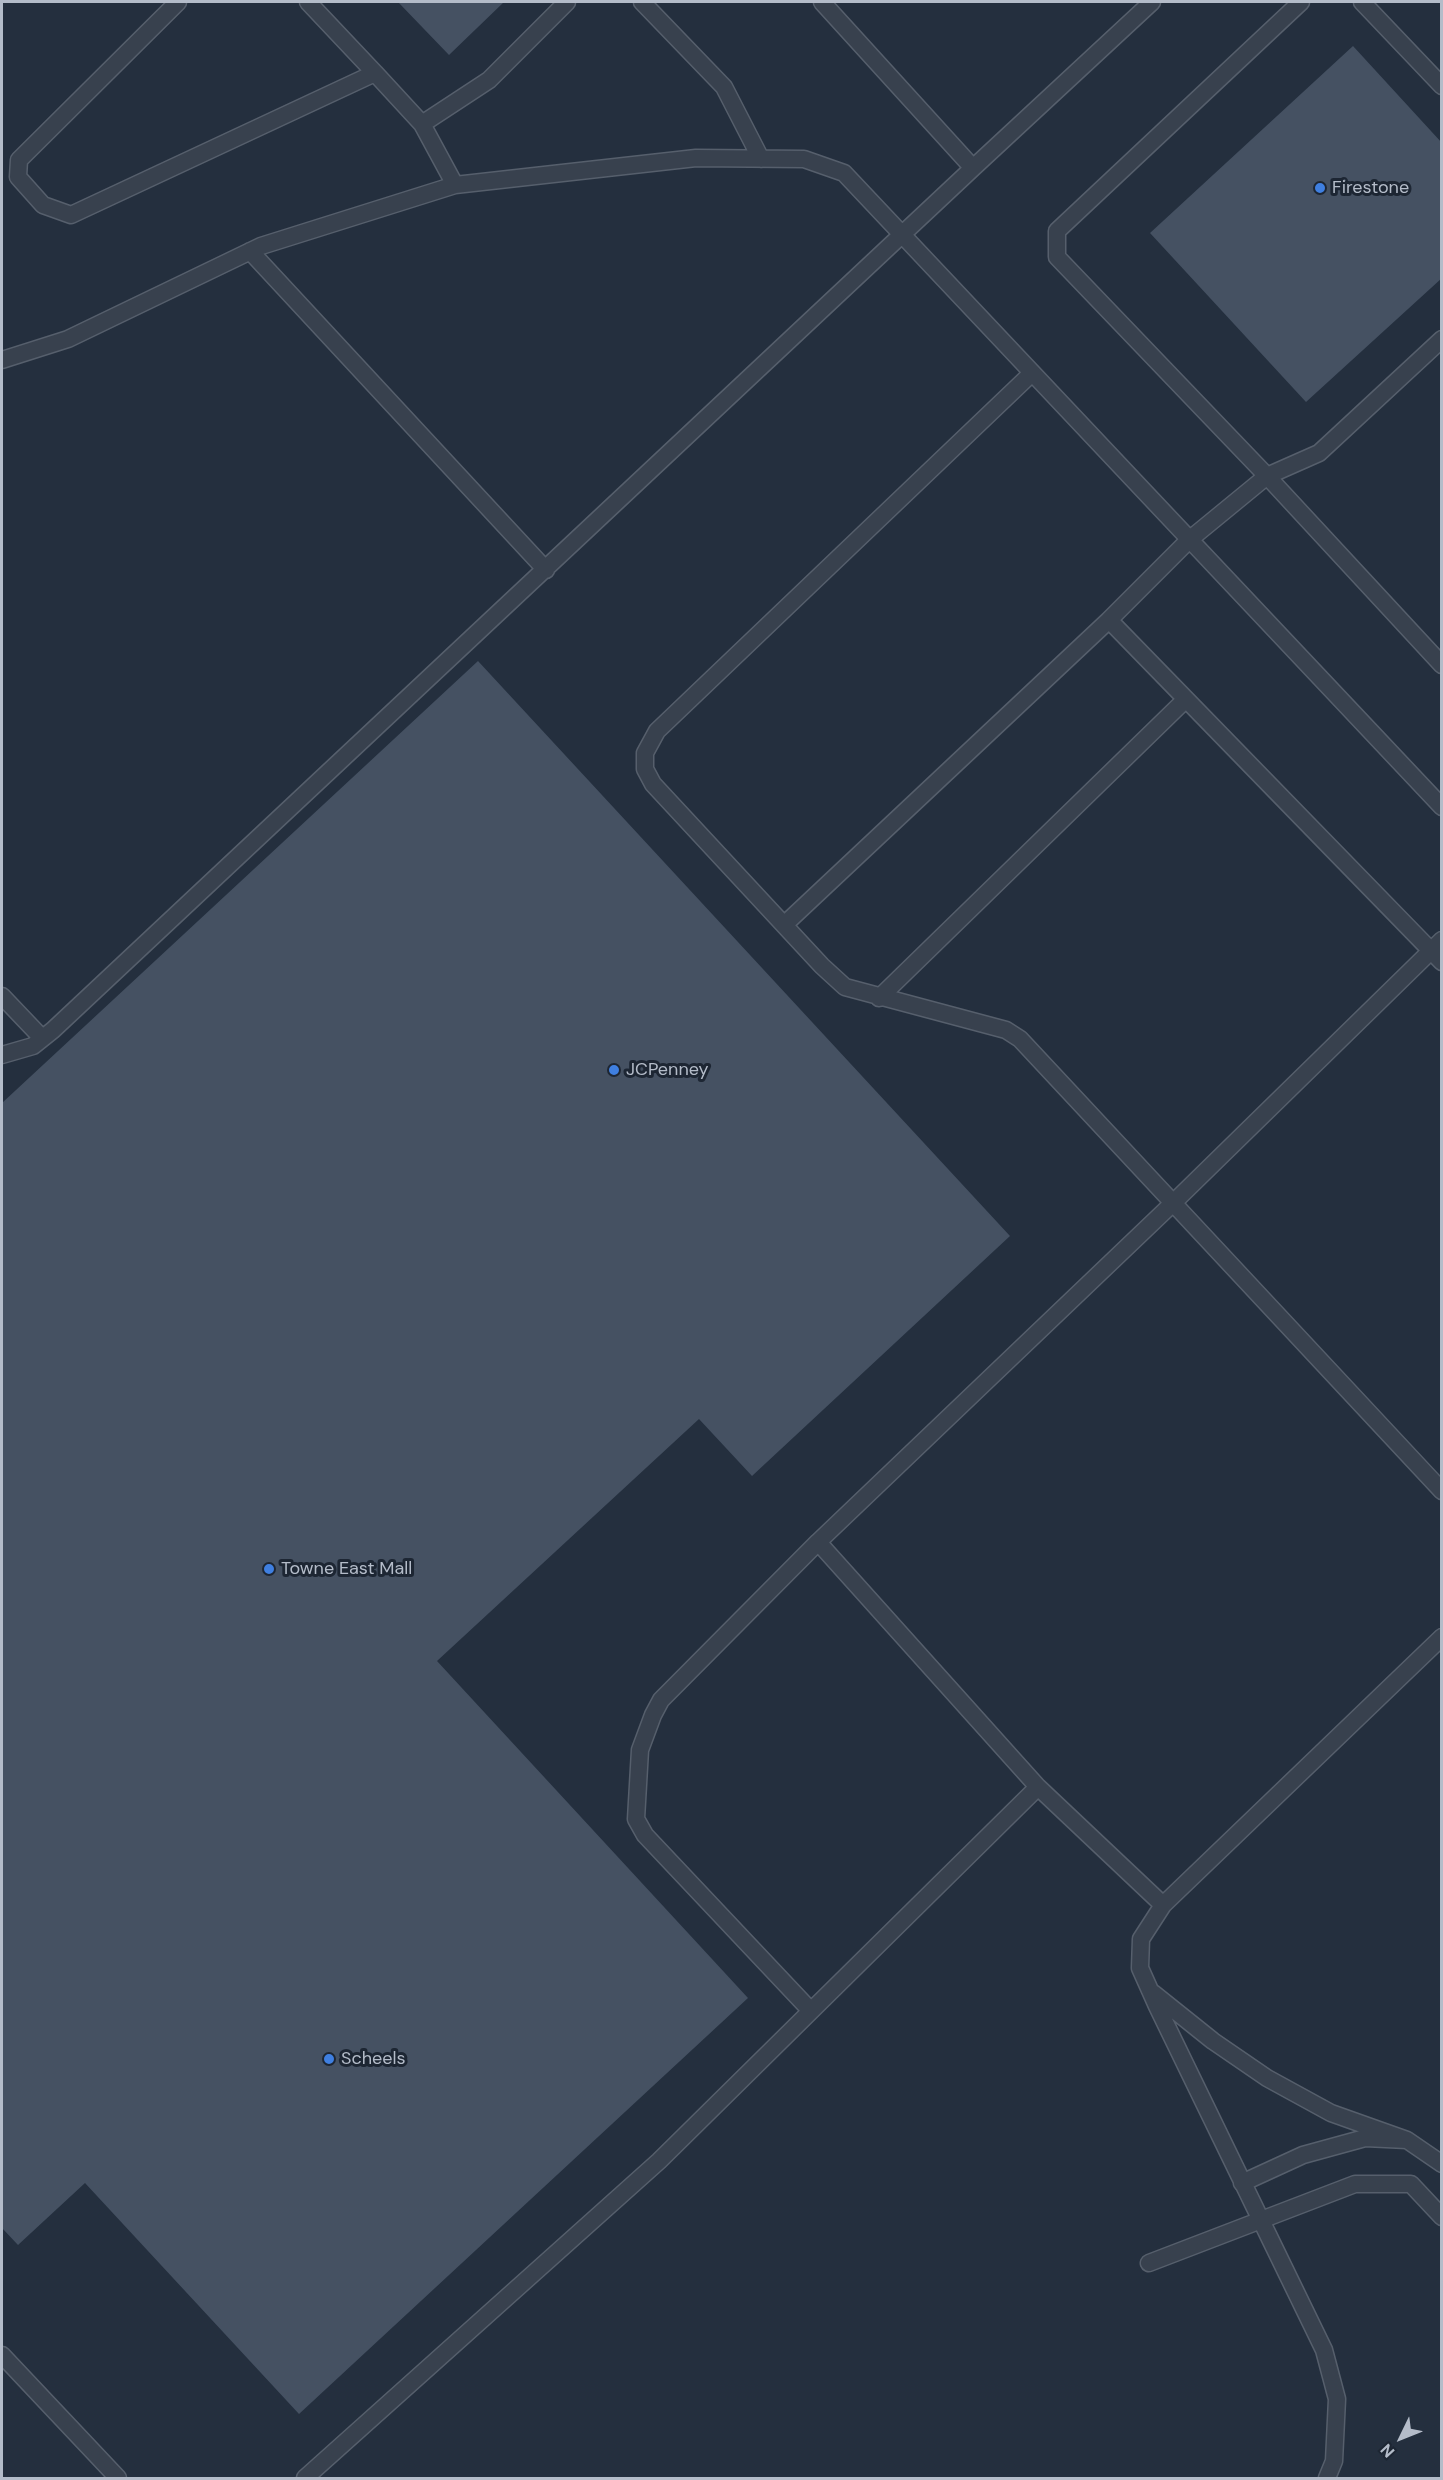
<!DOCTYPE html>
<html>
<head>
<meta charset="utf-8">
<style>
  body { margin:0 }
  #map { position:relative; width:1443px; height:2480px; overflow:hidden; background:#242f3e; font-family:"DM Sans",sans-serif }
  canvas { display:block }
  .frame { position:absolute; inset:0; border:3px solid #b4bcc9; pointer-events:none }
  .north { position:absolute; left:1371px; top:2408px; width:60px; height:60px; -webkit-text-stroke:4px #1d2633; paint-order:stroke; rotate:227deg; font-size:16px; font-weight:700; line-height:24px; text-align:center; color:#b4bcc9 }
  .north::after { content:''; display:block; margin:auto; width:21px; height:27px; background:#b4bcc9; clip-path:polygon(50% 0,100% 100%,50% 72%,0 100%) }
</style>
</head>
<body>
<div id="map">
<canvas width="1443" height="2480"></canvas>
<div class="frame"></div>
<div class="north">N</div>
</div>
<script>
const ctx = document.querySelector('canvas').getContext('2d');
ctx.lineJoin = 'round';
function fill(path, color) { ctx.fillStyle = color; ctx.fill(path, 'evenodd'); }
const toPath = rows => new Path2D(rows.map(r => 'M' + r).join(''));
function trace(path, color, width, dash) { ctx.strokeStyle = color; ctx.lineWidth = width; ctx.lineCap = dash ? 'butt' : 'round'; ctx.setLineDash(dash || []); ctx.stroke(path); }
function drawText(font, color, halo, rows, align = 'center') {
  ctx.font = font + ' "DM Sans",sans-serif'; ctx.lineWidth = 6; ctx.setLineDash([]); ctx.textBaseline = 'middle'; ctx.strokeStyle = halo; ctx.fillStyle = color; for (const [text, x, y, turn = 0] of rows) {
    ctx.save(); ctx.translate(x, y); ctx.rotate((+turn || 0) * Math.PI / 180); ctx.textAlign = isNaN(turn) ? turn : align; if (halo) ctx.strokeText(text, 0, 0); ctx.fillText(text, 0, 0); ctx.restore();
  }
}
const building = toPath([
  [398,2,504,2,449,55],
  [1353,46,1442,143,1442,278,1306,402,1150,233],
  [478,661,1010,1236,752,1476,699,1419,437,1661,748,1998,299,2414,85,2183,18,2245,2,2228,2,1103]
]);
const lane = toPath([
  [178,2,19,160,18,177,43,205,71,215,375,73,422,124,455,185],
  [308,2,375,73],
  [642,2,724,87,761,159],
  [1301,2,1057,231,1057,257,1267,476,1442,665],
  [1362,2,1442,86],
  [422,124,489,80,567,2],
  [973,168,1152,2],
  [250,251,546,570],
  [1442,339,1319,453,1267,476,1189,540,1109,620,1442,962],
  [2,360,68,339,261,246,455,185,696,158,804,159,844,173,1442,807],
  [1032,373,657,731,645,753,645,769,653,784,822,966,845,987,1006,1030,1020,1039,1442,1491],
  [784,925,1109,620],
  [2,996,42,1038],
  [879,998,1185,700],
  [2,1055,33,1046,53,1030,973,168,822,2],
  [1038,1787,818,1542,1172,1204,1442,940],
  [1153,1993,1213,2041,1267,2078,1331,2113,1407,2140],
  [811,2011,645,1835,636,1819,640,1750,653,1715,661,1700,818,1542],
  [1242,2183,1303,2155,1365,2138,1407,2140,1442,2164],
  [1149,2263,1355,2184,1411,2184,1442,2217],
  [2,2355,118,2478],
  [305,2478,659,2161,1038,1787,1163,1905],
  [1327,2478,1334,2461,1337,2399,1324,2350,1157,2006,1140,1968,1141,1939,1163,1905,1442,1637]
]);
const markers = [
  [1320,188,6,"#3f7fe0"],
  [614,1070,6,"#3f7fe0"],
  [269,1569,6,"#3f7fe0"],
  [329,2059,6,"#3f7fe0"]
];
const poiNames = [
  ["Firestone",1332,188],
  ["JCPenney",626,1070],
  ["Towne East Mall",281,1569],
  ["Scheels",341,2059]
];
fill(building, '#455162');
trace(lane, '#565f6c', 19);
trace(lane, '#38414e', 16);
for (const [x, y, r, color] of markers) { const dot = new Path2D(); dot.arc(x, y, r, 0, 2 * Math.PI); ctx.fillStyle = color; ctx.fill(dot); trace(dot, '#1d2633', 2); }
drawText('18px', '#b4bcc9', '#1d2633', poiNames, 'left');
</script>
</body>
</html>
